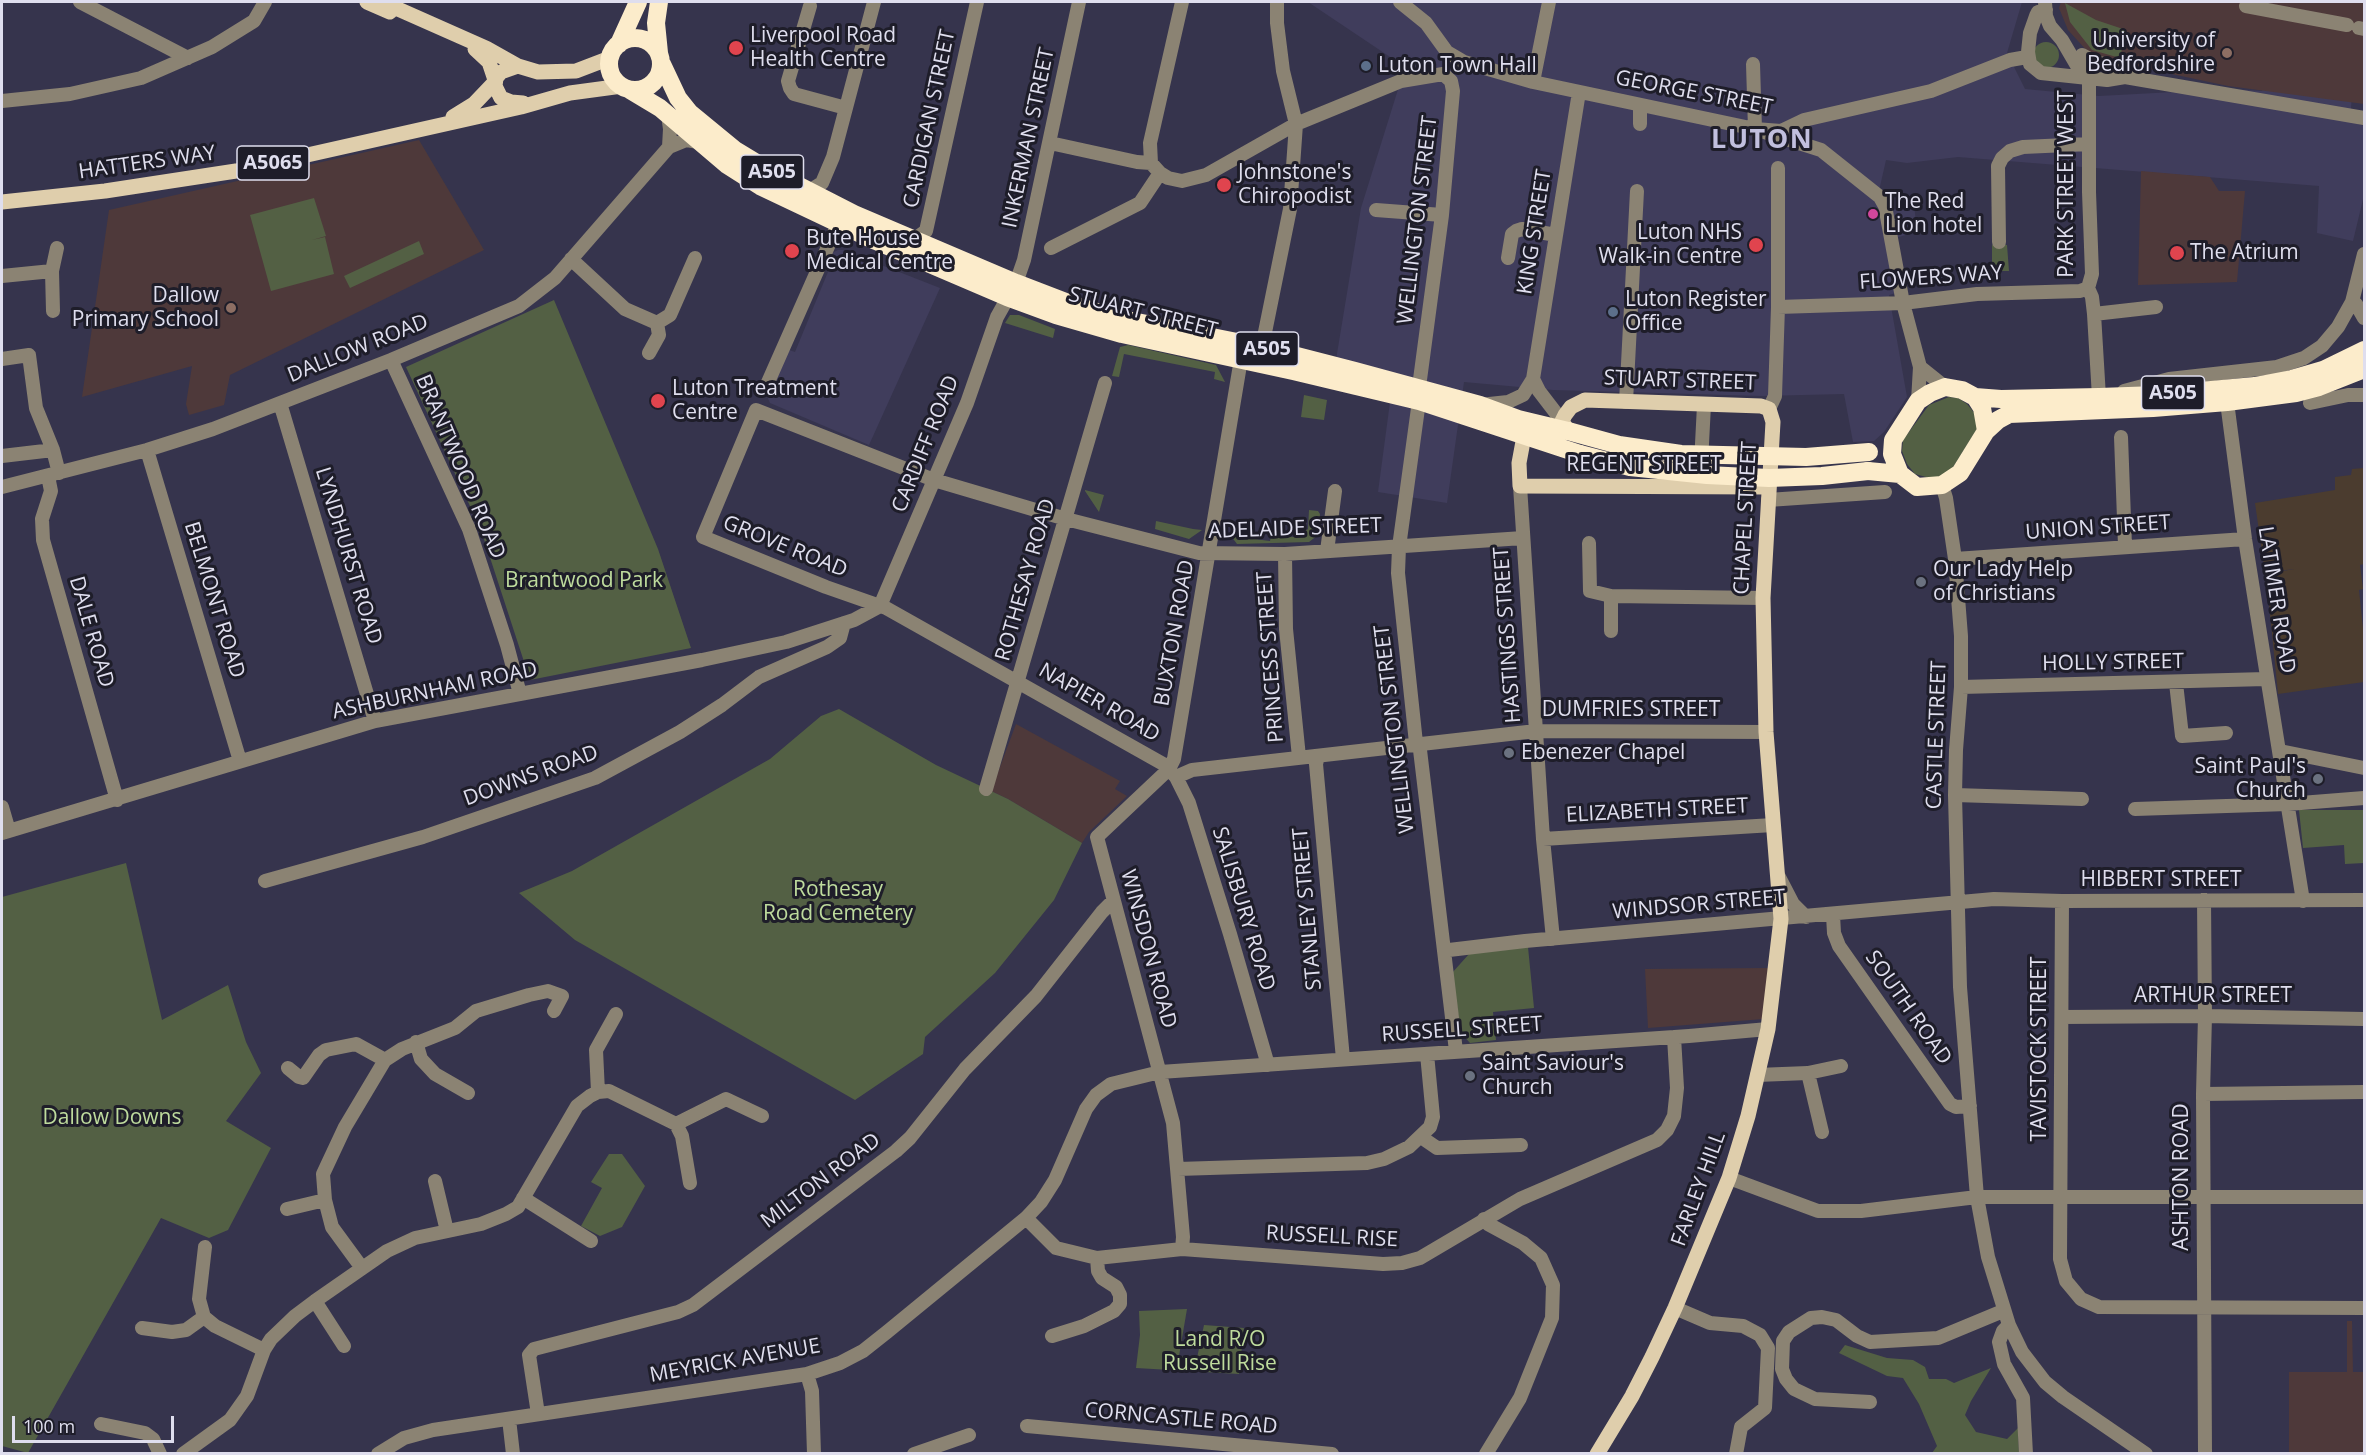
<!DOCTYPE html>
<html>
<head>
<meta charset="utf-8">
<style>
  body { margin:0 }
  #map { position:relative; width:2366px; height:1455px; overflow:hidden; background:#36344d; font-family:"Open Sans",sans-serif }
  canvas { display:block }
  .frame { position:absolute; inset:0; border:3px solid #dfdeee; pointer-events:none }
  .scale { position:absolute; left:12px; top:1416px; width:162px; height:27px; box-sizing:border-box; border:3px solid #dfdeee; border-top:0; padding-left:8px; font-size:18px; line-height:21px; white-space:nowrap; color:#dfdeee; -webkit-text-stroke:4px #1e1d29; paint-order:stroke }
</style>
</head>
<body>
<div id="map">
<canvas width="2366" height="1455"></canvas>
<div class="frame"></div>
<div class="scale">100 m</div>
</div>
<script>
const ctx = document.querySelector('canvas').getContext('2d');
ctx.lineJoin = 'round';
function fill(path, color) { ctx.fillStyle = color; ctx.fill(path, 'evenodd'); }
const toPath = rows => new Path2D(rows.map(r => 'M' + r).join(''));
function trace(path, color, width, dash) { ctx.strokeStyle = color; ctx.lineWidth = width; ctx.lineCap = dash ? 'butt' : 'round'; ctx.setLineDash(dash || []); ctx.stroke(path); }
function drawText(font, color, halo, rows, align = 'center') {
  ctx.font = font + ' "Open Sans",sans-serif'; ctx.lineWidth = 6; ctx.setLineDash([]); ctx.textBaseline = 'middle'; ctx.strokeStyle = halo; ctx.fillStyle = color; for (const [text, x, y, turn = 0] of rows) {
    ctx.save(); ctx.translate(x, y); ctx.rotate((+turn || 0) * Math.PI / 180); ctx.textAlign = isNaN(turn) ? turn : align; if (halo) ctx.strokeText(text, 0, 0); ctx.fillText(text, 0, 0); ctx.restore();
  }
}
const built = toPath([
  [1308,2,2022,2,2007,53,2025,89,2099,96,2230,89,2262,91,2280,16,2353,82,2350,121,2364,126,2364,195,2353,241,2317,233,2319,186,1958,157,1907,163,1886,160,1879,191,1886,199,1913,195,1917,232,1895,238,1896,293,1889,295,1907,397,1884,432,1874,441,1853,442,1844,394,1762,396,1553,390,1464,382,1447,503,1378,492,1392,387,1334,372,1361,208,1405,67],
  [838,250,843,250,940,288,869,445,770,403,766,394,786,349,795,352,830,267,828,262,832,253]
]);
const industrial = toPath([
  [2364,468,2364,564,2360,565,2363,589,2359,590,2364,638,2364,682,2278,694,2266,574,2294,569,2265,573,2255,503,2335,490,2335,477,2351,475,2352,469]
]);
const education = toPath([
  [2061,2,2364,2,2364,104,2228,86,2106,60,2088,52,2068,30,2059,8],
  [419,140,484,250,230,375,224,405,189,415,186,404,192,366,82,397,109,210],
  [2141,171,2210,177,2219,191,2245,191,2237,282,2138,285],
  [1016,724,1120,781,1115,789,1127,796,1089,832,1082,843,1008,799,991,791],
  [1768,968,1764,1019,1648,1028,1645,969],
  [2347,1321,2352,1321,2353,1372,2364,1372,2364,1453,2289,1453,2289,1372,2347,1372]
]);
const green = toPath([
  [2065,3,2096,20,2126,30,2120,58,2092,50,2070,22],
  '2033 55a13 13 0 1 1 26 0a13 13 0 1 1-26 0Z',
  [314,198,326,236,312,240,325,237,334,274,271,291,250,215],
  [419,241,424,254,350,288,344,276],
  [1992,245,2007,245,2009,271,1992,271],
  [554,300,658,549,691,648,530,680,481,530,406,367],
  [1010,315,1019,315,1055,329,1053,338,1005,323],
  [1128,345,1216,365,1225,382,1214,379,1215,372,1124,354,1119,377,1112,376,1120,347],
  [1304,395,1327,400,1324,420,1301,417],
  [1949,397,1958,398,1967,404,1976,415,1977,429,1950,472,1938,477,1926,477,1915,474,1907,464,1902,451,1903,440,1929,405],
  [1085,490,1104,495,1099,512,1085,491],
  [1309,510,1318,511,1320,514,1318,535,1309,542,1237,544,1231,536,1270,541,1271,536,1295,537,1308,529],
  [1156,521,1193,529,1202,530,1189,539,1155,529],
  [839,709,936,765,1008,799,1082,843,1054,900,995,973,925,1037,923,1054,855,1100,575,940,519,893,572,871,770,759,821,716],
  [2299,810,2364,810,2364,863,2345,864,2344,845,2303,848],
  [126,863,162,1020,228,985,246,1042,261,1073,226,1121,271,1148,228,1230,209,1238,161,1218,28,1453,2,1446,2,897],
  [1528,947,1534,1008,1493,1012,1496,1040,1470,1043,1461,1033,1452,973,1469,954],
  [609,1154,622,1154,645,1186,622,1227,600,1236,581,1226,602,1188,591,1182],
  [1187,1309,1179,1356,1197,1358,1204,1325,1244,1328,1239,1374,1136,1368,1140,1335,1139,1311],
  [1845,1345,1887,1358,1913,1360,1925,1367,1929,1379,1946,1379,1954,1383,1991,1368,1971,1401,1965,1415,1976,1432,2007,1439,2018,1428,2019,1453,1932,1453,1937,1446,1919,1404,1903,1378,1887,1376,1839,1353]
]);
const minor = toPath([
  [80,2,188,58],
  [1182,2,1150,143,1151,163,1160,173,1168,178,1182,181,1206,175,1296,124,1401,81,1443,74,1451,81,1453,91,1442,215,1419,387],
  [1400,2,1426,23,1447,52,1464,62,1533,82,1755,129,1781,131,1804,120,1931,91,2010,60,2027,57],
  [2045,2,2046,16,2050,26,2062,40,2083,76,2089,79],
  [810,6,788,81,790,88,794,94,846,108],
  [2246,6,2347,25],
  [2046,10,2038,12,2036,16,2030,33,2028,52,2030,64,2041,73,2107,80,2125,77,2364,118],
  [2359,28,2364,29],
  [2082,55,2093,61,2110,66,2125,77],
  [2085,57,2092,76,2089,79,2089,192,2092,274,2088,288],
  [1753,64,1755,129,1821,150,1880,197,1885,206,1903,303,1920,367,1918,401],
  [1533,82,1549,2],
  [2,101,70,94,141,78,212,47,254,21,265,2],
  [668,115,670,129,669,147],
  [1640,124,1640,106],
  [1050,143,1137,162,1151,163],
  [808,192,822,183,833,157,874,2],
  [1376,210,1442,215],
  [915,239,926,231,977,2],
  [1999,242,1998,166,2002,158,2010,151,2023,147,2089,144],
  [1051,248,1140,203,1160,173],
  [1508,258,1512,234,1516,231,1522,229,1556,235],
  [571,259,625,309,657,323,659,335,649,353],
  [2,276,52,271],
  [2088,288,2092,297,2094,314,2099,397,2106,395],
  [2352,302,2356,304,2364,318],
  [1778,307,1903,303,1977,294,2080,291,2088,288],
  [53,311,52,271,57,248],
  [2094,314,2156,307],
  [657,323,670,315,695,258],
  [1262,347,1290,209,1296,124,1283,71,1277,23,1277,2],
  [2,359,29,355,36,408,53,450,59,473],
  [391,360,469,529,507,645,520,694],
  [1920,367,1945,387],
  [1533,379,1539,391,1562,421],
  [765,389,838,224],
  [2124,391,2169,379,2277,367,2304,358,2322,346,2338,327,2352,302,2364,254],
  [1419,401,1399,547,1398,573,1416,743,1420,750,1456,1051],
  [1626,402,1637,191],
  [2227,402,2245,539,2303,901],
  [280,403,375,721],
  [2310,403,2348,395,2364,395],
  [1480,405,1508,402,1523,395,1533,379,1579,92],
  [1769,409,1775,396,1778,307,1778,168],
  [2121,437,2125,546],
  [147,450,240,761],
  [2,456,53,450],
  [1701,463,1704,405],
  [48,476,51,491,42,519,43,540,117,800],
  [1942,485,1946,498,1955,559,1961,636,1961,687,1956,750,1955,795,1960,987,1977,1197,1988,1257,2009,1325,2022,1352,2045,1382,2063,1397,2146,1454],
  [1520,486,1543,839,1553,939],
  [2,487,147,450,213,429,391,360,519,306,555,278,669,147,686,140,699,142],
  [1768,500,1885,492],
  [1589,543,1590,591,1611,596,1611,631],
  [1327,551,1335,491],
  [1285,554,1286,629,1299,757],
  [1955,559,2245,539],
  [1611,596,1763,598],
  [2176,683,2182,736,2226,733],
  [1961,687,2266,679],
  [2280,751,2364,768],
  [1318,756,1316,764,1343,1059],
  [1176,777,1192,770,1536,731,1766,732],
  [986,789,1105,383],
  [1955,795,2082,799],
  [2,807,9,831],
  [2135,809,2288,804,2364,798],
  [2,833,375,721,702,660,786,642,854,620,880,606,967,403,997,317,1016,283,1024,260,1079,2],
  [1543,839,1773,825],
  [1779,877,1793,904,1806,917],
  [265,881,423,837,595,778,680,732,722,705,759,677,827,647,840,638,844,623],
  [2204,900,2205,1016,2203,1094,2205,1454],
  [2062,901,2060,1259,2066,1281,2081,1299,2099,1307,2364,1308],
  [1833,915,1834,933,1839,946,1950,1104,1956,1107,1970,1106],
  [1445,953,1449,950,1525,941,1994,899,2062,901,2364,900],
  [2062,1017,2205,1016,2364,1019],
  [416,1042,421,1059,435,1074,468,1093],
  [1268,1065,1230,934,1189,803,1176,777,1165,765,886,608,826,587,703,537,756,410,934,480,1066,519,1199,553,1285,554,1523,538],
  [288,1068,299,1077,303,1078,319,1055,326,1050,356,1044,385,1060],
  [1808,1073,1822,1132],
  [1757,1075,1808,1073,1841,1066],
  [598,1092,596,1050,616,1014],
  [2203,1094,2364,1092],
  [676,1124,726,1099,762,1116],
  [1421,1137,1437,1148,1521,1145],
  [1178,1169,1367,1163,1384,1159,1409,1147,1430,1127,1433,1117,1427,1054],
  [1729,1178,1818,1211,1861,1211,1977,1197,2364,1197],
  [435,1181,447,1231],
  [523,1198,591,1241],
  [287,1209,325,1200],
  [1026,1218,1056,1248,1097,1258,1182,1249,1383,1264,1402,1263,1420,1258,1520,1199,1657,1140,1667,1130,1674,1116,1677,1088,1674,1037],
  [1484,1219,1488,1224,1523,1243,1541,1258,1553,1285,1552,1318,1520,1398,1486,1454],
  [205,1247,199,1299,204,1317,215,1326,264,1350],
  [1182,1249,1183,1237,1173,1123,1097,837,1169,769,1174,759,1241,359],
  [362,1268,332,1227,325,1200,323,1174,345,1127,385,1060,402,1049,455,1028,476,1011,529,995,548,991,562,996,554,1011],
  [315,1301,344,1346],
  [1675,1308,1710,1323,1743,1326,1760,1335,1768,1348,1765,1408,1741,1427,1736,1454],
  [2009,1325,2003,1331,1999,1342,2004,1364,2023,1398,2026,1454],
  [142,1328,172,1332,186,1330,204,1317],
  [1052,1336,1084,1326,1114,1311,1120,1304,1120,1295,1116,1287,1102,1278,1098,1271,1097,1258],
  [807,1374,812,1391,814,1454],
  [1870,1402,1815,1399,1794,1389,1786,1379,1782,1369,1783,1341,1789,1332,1811,1318,1822,1317,1836,1320,1857,1336,1870,1342,1938,1338,2003,1311],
  [538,1414,529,1355,534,1349,678,1312,693,1305,896,1151,910,1138,965,1069,1036,996,1102,912,1113,901],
  [509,1419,513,1454],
  [101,1424,145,1433,153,1439,160,1454],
  [1027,1426,1332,1454],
  [183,1454,230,1420,247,1396,264,1350,271,1339,295,1316,315,1301,387,1251,415,1238,481,1224,506,1214,518,1207,577,1106,590,1096,598,1092,609,1091,676,1124,682,1136,690,1183],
  [378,1454,404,1438,433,1430,807,1374,840,1363,863,1351,887,1332,1026,1218,1041,1202,1055,1180,1086,1109,1096,1095,1111,1084,1160,1072,1689,1036,1768,1029],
  [914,1454,969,1435]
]);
const major = toPath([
  [367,2,390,12],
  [382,2,486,48,518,66,538,72,576,71,610,58],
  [475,49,489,62,495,80],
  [518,66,501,72,496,78,495,86,501,98,511,102,523,103],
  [453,117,474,104,494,83],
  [2,202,105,191,236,171,521,107,570,93,622,86],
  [1568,431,1562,421,1565,415,1571,407,1585,400,1761,406,1769,409,1773,422,1763,598,1766,732,1781,919,1768,1029,1748,1116,1729,1178,1675,1308,1652,1357,1632,1396,1597,1454],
  [1524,436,1519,463,1520,486,1768,487]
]);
const highway = toPath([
  [659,2,656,23,659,53],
  '609 64a26 26 0 1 1 52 0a26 26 0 1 1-52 0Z',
  [619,44,638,2],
  [662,64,678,98,690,113,735,150,768,170,854,214,1016,283,1068,303,1117,318,1262,347,1355,371,1480,405,1518,419,1568,431],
  [630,90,660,108,727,165,760,186,876,241,1007,297,1056,315,1122,334,1293,371,1419,401,1580,454],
  [1945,387,1962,390,1975,397,1982,408,1986,431,1960,473,1942,485,1917,487,1900,474,1892,454,1893,440,1918,401,1930,393,1945,387],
  [1975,397,2001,399,2099,397,2157,395,2255,386,2292,379,2323,370,2364,350],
  [1986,431,1998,420,2009,414,2153,408,2227,402,2296,393,2319,387,2364,369],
  [1868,471,1900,474]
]);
const highwayBridge = toPath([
  [1568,431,1619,445,1681,454,1806,457,1869,452],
  [1580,454,1630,467,1707,475,1769,478,1822,476,1868,471]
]);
const markers = [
  [736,48,8,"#e0444e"],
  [2227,53,6,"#8d6e63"],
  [1366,66,6,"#5c6f8a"],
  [1224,185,8,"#e0444e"],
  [1873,214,6,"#d1479c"],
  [1756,245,8,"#e0444e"],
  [792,251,8,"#e0444e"],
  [2177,253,8,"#e0444e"],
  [231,308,6,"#8d6e63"],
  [1613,312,6,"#5c6f8a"],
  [658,401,8,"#e0444e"],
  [1921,582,6,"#6b7280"],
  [1509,753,6,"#6b7280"],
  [2318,779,6,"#6b7280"],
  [1470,1076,6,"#6b7280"]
];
const shields = [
  [273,163,72],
  [772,172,63],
  [1267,349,63],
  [2173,393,63]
];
const shieldNames = [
  ["A5065",273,163],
  ["A505",772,172],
  ["A505",1267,349],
  ["A505",2173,393]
];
const poiNames = [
  ["Liverpool Road",750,36],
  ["Health Centre",750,60],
  ["University of",2215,41,"right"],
  ["Bedfordshire",2215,65,"right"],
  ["Luton Town Hall",1378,66],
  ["Johnstone's",1238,173],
  ["Chiropodist",1238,197],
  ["The Red",1885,202],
  ["Lion hotel",1885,226],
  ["Luton NHS",1742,233,"right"],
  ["Walk-in Centre",1742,257,"right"],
  ["Bute House",806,239],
  ["Medical Centre",806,263],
  ["The Atrium",2190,253],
  ["Dallow",219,296,"right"],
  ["Primary School",219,320,"right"],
  ["Luton Register",1625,300],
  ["Office",1625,324],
  ["Luton Treatment",672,389],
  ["Centre",672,413],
  ["Our Lady Help",1933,570],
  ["of Christians",1933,594],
  ["Ebenezer Chapel",1521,753],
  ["Saint Paul's",2306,767,"right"],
  ["Church",2306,791,"right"],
  ["Saint Saviour's",1482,1064],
  ["Church",1482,1088]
];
const streetNames = [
  ["GEORGE STREET",1694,93,11],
  ["CARDIGAN STREET",930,119,-78],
  ["INKERMAN STREET",1029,138,-78],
  ["HATTERS WAY",147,163,-8],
  ["PARK STREET WEST",2067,184,-90],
  ["WELLINGTON STREET",1418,220,-83],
  ["KING STREET",1535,232,-81],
  ["FLOWERS WAY",1931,278,-4],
  ["STUART STREET",1143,313,14],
  ["DALLOW ROAD",358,349,-22],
  ["STUART STREET",1680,381,2],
  ["CARDIFF ROAD",926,444,-68],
  ["REGENT STREET",1644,465],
  ["BRANTWOOD ROAD",460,467,67],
  ["CHAPEL STREET",1746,518,-87],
  ["UNION STREET",2098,528,-4],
  ["ADELAIDE STREET",1295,529,-2],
  ["GROVE ROAD",785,547,22],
  ["LYNDHURST ROAD",348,556,73],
  ["ROTHESAY ROAD",1026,580,-74],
  ["BELMONT ROAD",214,600,73],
  ["LATIMER ROAD",2276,600,81],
  ["DALE ROAD",91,632,74],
  ["BUXTON ROAD",1175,633,-80],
  ["HASTINGS STREET",1508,635,-94],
  ["PRINCESS STREET",1271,657,-94],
  ["HOLLY STREET",2113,663,-1],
  ["ASHBURNHAM ROAD",435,691,-12],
  ["NAPIER ROAD",1099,703,30],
  ["DUMFRIES STREET",1631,710],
  ["WELLINGTON STREET",1395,729,-97],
  ["CASTLE STREET",1937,735,-88],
  ["DOWNS ROAD",531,776,-20],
  ["ELIZABETH STREET",1657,811,-3],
  ["HIBBERT STREET",2161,880],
  ["WINDSOR STREET",1699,905,-5],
  ["SALISBURY ROAD",1243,909,73],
  ["STANLEY STREET",1308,909,-95],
  ["WINSDON ROAD",1148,949,75],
  ["ARTHUR STREET",2213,996],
  ["SOUTH ROAD",1908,1008,55],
  ["RUSSELL STREET",1462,1030,-4],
  ["TAVISTOCK STREET",2040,1049,-90],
  ["ASHTON ROAD",2182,1177,-90],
  ["MILTON ROAD",821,1181,-37],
  ["FARLEY HILL",1699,1189,-70],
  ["RUSSELL RISE",1332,1237,3],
  ["MEYRICK AVENUE",735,1361,-10],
  ["CORNCASTLE ROAD",1181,1419,5]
];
const parkNames = [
  ["Brantwood Park",584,581],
  ["Rothesay",838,890],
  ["Road Cemetery",838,914],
  ["Dallow Downs",112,1118],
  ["Land R/O",1220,1340],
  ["Russell Rise",1220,1364]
];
const districtNames = [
  ["LUTON",1762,140]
];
fill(built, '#403d5c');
fill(industrial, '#4b3c2f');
fill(education, '#4e393a');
fill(green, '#536044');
trace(minor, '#8b8373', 14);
trace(major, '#dfceac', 15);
trace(highway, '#fceccb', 18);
trace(highwayBridge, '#fceccb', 18);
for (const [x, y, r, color] of markers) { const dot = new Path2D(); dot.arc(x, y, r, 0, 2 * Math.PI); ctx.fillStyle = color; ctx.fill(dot); trace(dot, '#1e1d29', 2); }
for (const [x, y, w] of shields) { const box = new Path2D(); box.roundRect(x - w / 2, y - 17, w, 34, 4.5); ctx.fillStyle = '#1e1d29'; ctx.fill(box); trace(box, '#dfdeee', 1.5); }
drawText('bold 20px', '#dfdeee', null, shieldNames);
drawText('21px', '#dfdeee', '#1e1d29', poiNames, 'left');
drawText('21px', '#dfdeee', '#1e1d29', streetNames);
drawText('21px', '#bedb9d', '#1e1d29', parkNames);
ctx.letterSpacing = '1.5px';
drawText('bold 27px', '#c1bfde', '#1e1d29', districtNames);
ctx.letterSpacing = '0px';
</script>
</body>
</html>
